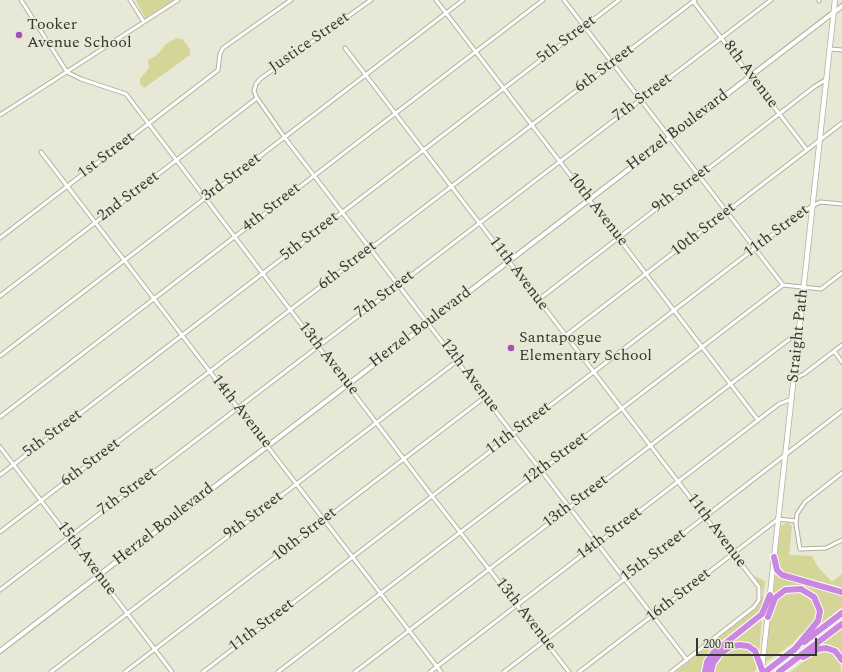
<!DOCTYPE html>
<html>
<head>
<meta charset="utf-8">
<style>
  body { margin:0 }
  #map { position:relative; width:842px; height:672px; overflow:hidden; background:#e8e8d6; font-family:Spectral,serif }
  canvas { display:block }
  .scale { position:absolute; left:696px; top:638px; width:121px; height:18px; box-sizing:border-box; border:2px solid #36372f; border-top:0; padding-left:5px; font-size:12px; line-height:14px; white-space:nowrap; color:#36372f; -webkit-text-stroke:3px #e8e8d6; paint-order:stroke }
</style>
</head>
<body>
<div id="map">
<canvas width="842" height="672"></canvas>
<div class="scale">200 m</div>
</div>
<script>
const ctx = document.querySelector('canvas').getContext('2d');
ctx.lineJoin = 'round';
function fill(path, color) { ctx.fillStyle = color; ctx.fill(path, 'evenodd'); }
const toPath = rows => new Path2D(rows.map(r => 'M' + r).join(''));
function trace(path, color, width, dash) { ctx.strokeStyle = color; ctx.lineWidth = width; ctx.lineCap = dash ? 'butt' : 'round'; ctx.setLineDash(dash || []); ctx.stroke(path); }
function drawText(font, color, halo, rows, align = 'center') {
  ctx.font = font + ' Spectral,serif'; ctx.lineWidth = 3; ctx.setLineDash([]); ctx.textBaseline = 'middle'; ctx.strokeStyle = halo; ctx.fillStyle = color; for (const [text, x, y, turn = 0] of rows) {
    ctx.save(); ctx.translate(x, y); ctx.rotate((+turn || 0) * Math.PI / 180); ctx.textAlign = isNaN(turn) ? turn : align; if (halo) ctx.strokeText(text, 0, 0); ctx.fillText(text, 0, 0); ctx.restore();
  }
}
const green = toPath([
  [136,0,173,0,145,18],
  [177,38,182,39,190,49,190,55,144,88,140,84,140,79,149,68,148,60,157,55,166,44],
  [786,523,789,523,792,527,789,555,812,556,818,567,832,582,842,574,842,590,783,574,776,565,781,526],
  [776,572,829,592,842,594,842,607,818,626,820,620,816,595,807,588,795,585,786,586,773,596],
  [754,576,765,581,762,610,714,648,708,655,702,672,676,672,759,606,763,594,762,587],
  [802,590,811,597,817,606,816,618,802,635,801,634,792,644,766,662,771,608,781,594],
  [762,616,759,655,758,650,752,646,726,646],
  [842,627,842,657,826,645,821,644],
  [745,647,752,650,757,661,756,670,754,672,713,672,715,662,722,653,733,648],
  [823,651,831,653,836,657,838,661,840,660,841,672,790,672,814,654]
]);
const minor = toPath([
  [21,0,67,72,81,79,126,94,432,496,569,672],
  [130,0,144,22],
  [371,0,260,79,256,84,254,91,257,98,285,138,687,660],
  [436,0,758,420],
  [564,0,783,285],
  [819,0,819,1],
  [693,1,807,150],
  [345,48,759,587,759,600,754,607,671,672],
  [830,49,842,50],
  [0,115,178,0],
  [41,152,441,672],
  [0,238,213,74,218,70,220,54,223,48,291,0],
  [0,296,257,98],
  [538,300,814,87,827,79],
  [565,336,842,123],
  [834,351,842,362],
  [0,356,463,0],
  [794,379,804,374,842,345],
  [0,417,543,0],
  [0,447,172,672],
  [842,473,805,502,797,514,796,524,800,549,826,548,842,540],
  [0,475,619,0],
  [0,532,695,0],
  [0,590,771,0],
  [51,672,457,361],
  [125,672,485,397],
  [203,672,802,212,820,202,842,204],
  [278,672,783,285,821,289,842,273],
  [355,672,775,350,791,338,799,335],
  [430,672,779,404,792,399],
  [504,672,842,411],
  [579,672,778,519,796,521]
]);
const tertiary = toPath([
  [0,651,842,6]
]);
const secondary = toPath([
  [762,668,835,0]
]);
const motorway = toPath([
  [774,557,777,570,782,575,842,592],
  [768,617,775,598,785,590,801,589,814,597,820,611,818,621,794,650],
  [804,642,842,613],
  [803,657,818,649,826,648,835,651,842,660],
  [705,672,707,662,713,653,762,614,770,595],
  [711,672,713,663,720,654,730,647,739,645,748,646,755,651,762,670],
  [765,672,797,647],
  [779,672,842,624]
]);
const markers = [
  [19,35,4,"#a451c0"],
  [511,348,4,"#a451c0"]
];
const poiNames = [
  ["Tooker",27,26],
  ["Avenue School",27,44],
  ["Santapogue",519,339],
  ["Elementary School",519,357]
];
const streetNames = [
  ["5th Street",567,40,-37],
  ["Justice Street",310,43,-35],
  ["6th Street",605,69,-37],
  ["8th Avenue",750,75,53],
  ["7th Street",643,98,-37],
  ["Herzel Boulevard",678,131,-37],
  ["1st Street",107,156,-37],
  ["3rd Street",232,178,-37],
  ["9th Street",682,189,-38],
  ["2nd Street",129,197,-37],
  ["4th Street",272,208,-38],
  ["10th Avenue",597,210,52],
  ["10th Street",704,230,-38],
  ["11th Street",777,232,-37],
  ["5th Street",310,237,-38],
  ["6th Street",348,266,-38],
  ["11th Avenue",518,274,53],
  ["7th Street",385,295,-37],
  ["Herzel Boulevard",421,328,-37],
  ["Straight Path",799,336,-84],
  ["13th Avenue",328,359,52],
  ["12th Avenue",469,376,53],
  ["14th Avenue",241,412,52],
  ["11th Street",519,429,-37],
  ["5th Street",53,434,-37],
  ["12th Street",556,459,-37],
  ["6th Street",91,463,-37],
  ["7th Street",128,492,-37],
  ["13th Street",576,502,-37],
  ["9th Street",254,516,-37],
  ["Herzel Boulevard",164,525,-38],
  ["11th Avenue",716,531,53],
  ["14th Street",610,534,-37],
  ["10th Street",305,535,-38],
  ["15th Street",654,556,-37],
  ["15th Avenue",86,559,53],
  ["16th Street",679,596,-38],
  ["13th Avenue",525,615,52],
  ["11th Street",262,626,-37]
];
fill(green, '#d5d597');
trace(minor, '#b0b09f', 5);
trace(tertiary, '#b0b09f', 6);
trace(secondary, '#b0b09f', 6);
trace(motorway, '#fff', 8);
trace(minor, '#fff', 3);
trace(tertiary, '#fff', 4);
trace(secondary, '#fff', 4.5);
trace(motorway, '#ca87e1', 6);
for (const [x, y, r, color] of markers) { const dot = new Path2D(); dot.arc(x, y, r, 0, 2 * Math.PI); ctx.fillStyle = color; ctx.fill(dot); trace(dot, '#e8e8d6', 1.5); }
drawText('16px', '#36372f', '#e8e8d6', poiNames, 'left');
drawText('16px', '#36372f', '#e8e8d6', streetNames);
</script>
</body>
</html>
